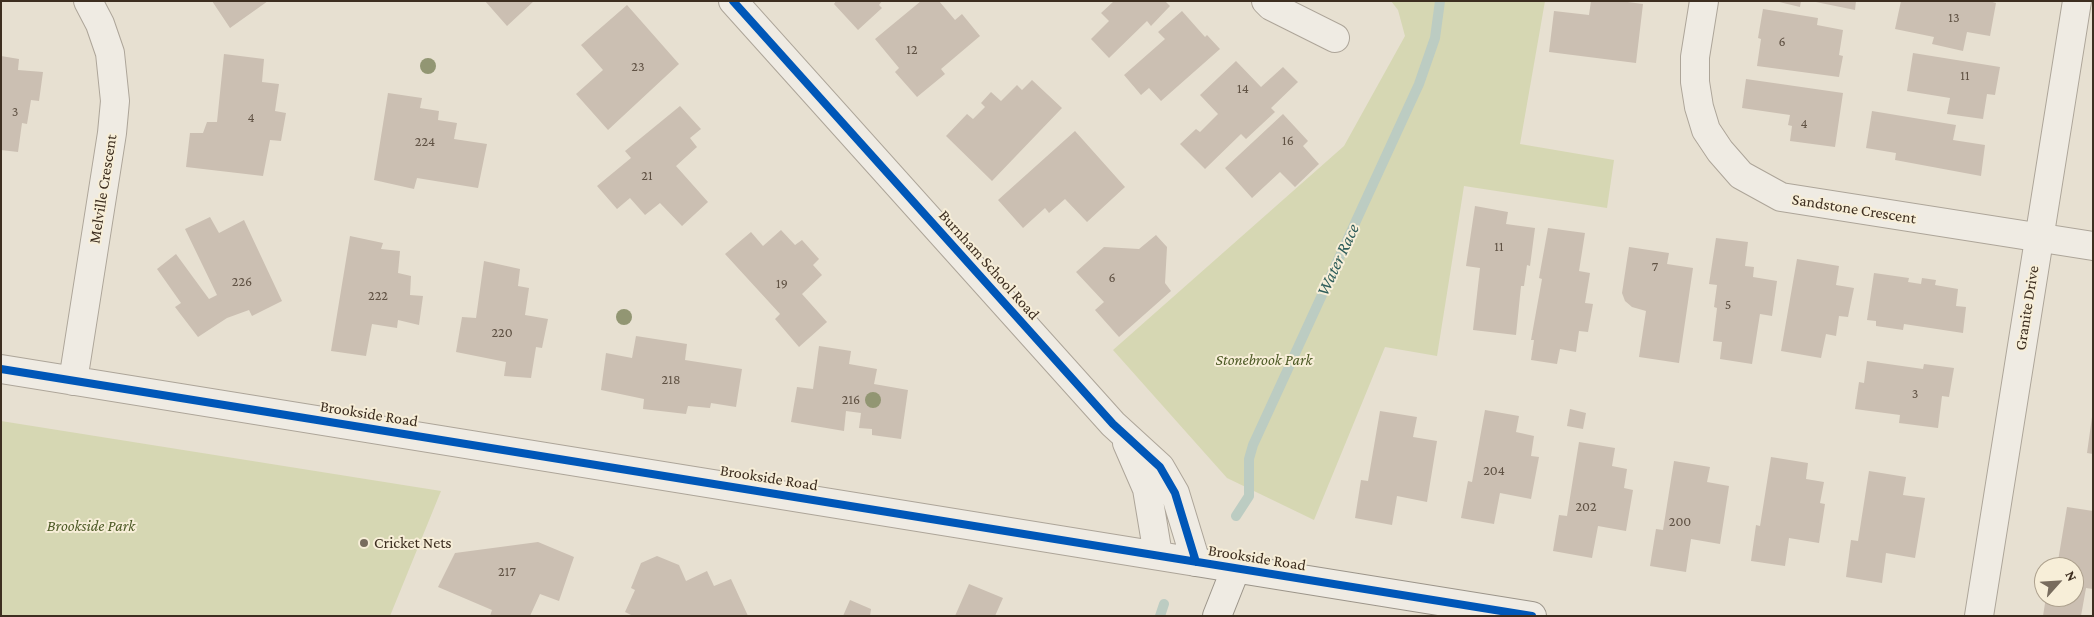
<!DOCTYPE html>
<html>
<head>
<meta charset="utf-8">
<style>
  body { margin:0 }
  #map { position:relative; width:2094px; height:617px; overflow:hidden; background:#e7e0d1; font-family:"Crimson Pro",serif }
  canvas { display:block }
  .frame { position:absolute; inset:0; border:2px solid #3d2e20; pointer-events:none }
  .north { position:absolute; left:2034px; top:557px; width:50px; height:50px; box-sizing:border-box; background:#f7eed8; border:1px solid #ada18e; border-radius:50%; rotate:64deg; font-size:14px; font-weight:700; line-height:20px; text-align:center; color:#3d2e20 }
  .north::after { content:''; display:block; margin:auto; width:18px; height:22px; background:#786c5e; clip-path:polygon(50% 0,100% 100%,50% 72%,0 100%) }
</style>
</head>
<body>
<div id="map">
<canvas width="2094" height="617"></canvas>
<div class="frame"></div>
<div class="north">N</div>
</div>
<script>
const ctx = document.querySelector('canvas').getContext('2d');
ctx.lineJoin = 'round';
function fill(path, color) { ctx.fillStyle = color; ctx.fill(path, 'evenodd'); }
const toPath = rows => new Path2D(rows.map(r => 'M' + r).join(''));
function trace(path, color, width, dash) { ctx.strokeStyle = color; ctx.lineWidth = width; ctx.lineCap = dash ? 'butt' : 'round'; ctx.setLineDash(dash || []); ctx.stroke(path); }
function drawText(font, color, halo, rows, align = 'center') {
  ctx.font = font + ' "Crimson Pro",serif'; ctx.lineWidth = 4; ctx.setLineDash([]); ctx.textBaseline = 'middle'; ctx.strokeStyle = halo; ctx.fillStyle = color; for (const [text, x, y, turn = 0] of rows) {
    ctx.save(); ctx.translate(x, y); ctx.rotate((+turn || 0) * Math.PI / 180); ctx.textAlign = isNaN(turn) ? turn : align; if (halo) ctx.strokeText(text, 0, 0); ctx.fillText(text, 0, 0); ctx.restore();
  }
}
const green = toPath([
  [1391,1,1545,1,1520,144,1614,160,1607,208,1464,186,1437,356,1385,347,1314,520,1227,478,1113,350,1344,146,1405,36,1398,10],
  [1,421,441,491,390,616,1,616]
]);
const stream = toPath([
  [1236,516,1249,496,1249,459,1253,445,1419,84,1435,38,1440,1],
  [1160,616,1164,604]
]);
const building = toPath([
  [212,1,268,1,230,28],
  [485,1,534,1,507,26],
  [836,1,882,1,879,5,882,8,858,30,834,4],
  [921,1,939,1,955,20,962,14,980,36,941,69,945,74,917,97,895,72,899,68,875,39],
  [1114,1,1165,1,1170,6,1151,26,1147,21,1109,58,1091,39,1109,21,1101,13],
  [1591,1,1620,1,1643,4,1636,63,1549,52,1554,11,1589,15],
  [1775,1,1801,1,1800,7],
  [1811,1,1856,1,1855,10],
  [1901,1,1989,1,1996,3,1990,36,1967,32,1963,51,1932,44,1934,37,1895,29],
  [627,5,679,64,608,130,576,94,603,70,581,45],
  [1763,9,1818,18,1817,25,1843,30,1839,55,1843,56,1839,77,1757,66,1761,39,1758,38],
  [1182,11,1205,37,1207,35,1220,49,1161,101,1149,88,1141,95,1124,75,1165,39,1158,32],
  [1913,53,2000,67,1995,95,1987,94,1983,119,1947,114,1950,98,1907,91],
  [224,54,264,59,262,82,279,84,275,111,286,113,281,141,270,140,263,176,186,167,190,133,203,133,207,122,217,122],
  [1,56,19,59,18,70,43,72,39,101,31,100,27,124,22,123,18,152,1,150],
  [1236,61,1261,87,1283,67,1298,82,1271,108,1275,112,1246,139,1241,134,1205,169,1180,144,1196,129,1200,132,1218,114,1200,95],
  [1746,79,1843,93,1835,147,1790,141,1792,126,1788,125,1790,115,1742,108],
  [1032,80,1062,108,992,181,946,136,967,114,973,119,985,107,981,103,991,92,1001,101,1017,85,1022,90],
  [388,93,422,98,420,108,439,111,438,120,457,123,454,139,487,144,478,188,417,178,414,189,374,180],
  [680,106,701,129,690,138,697,147,676,166,708,202,682,226,660,203,645,215,630,198,617,209,597,186,631,158,625,151],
  [1872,111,1956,125,1953,140,1985,145,1981,176,1895,160,1896,153,1866,148],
  [1283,114,1308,141,1303,146,1319,164,1295,187,1280,172,1252,198,1225,168],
  [1075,131,1125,187,1087,222,1065,199,1049,213,1045,208,1023,228,998,200],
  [1475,206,1508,212,1506,224,1535,228,1530,266,1527,265,1524,286,1521,286,1516,335,1473,330,1480,268,1466,266],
  [210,217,219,233,244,220,282,301,252,316,249,310,227,318,198,337,175,307,181,303,157,269,176,254,209,299,217,295,185,229],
  [1548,228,1585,233,1579,271,1590,273,1585,303,1593,304,1588,332,1579,331,1576,352,1560,349,1557,364,1531,360,1534,340,1531,340,1542,279,1539,278],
  [781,230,795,245,802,240,819,259,813,265,822,275,802,294,827,322,799,347,775,319,780,314,725,254,751,232,763,246],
  [1156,235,1167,247,1165,283,1171,291,1119,337,1095,310,1104,302,1076,272,1104,247,1139,249],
  [350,236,383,243,381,249,400,251,398,273,411,276,410,295,423,296,419,325,398,320,397,328,372,324,366,356,331,351],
  [1716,238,1748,242,1745,266,1754,267,1753,277,1777,281,1772,316,1760,314,1752,364,1720,359,1722,342,1713,341,1717,308,1714,307,1717,285,1709,284],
  [1629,247,1669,253,1667,264,1693,268,1679,363,1639,357,1646,311,1632,307,1625,301,1622,293],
  [1797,259,1839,266,1836,285,1854,288,1848,317,1839,316,1836,336,1826,334,1821,358,1781,351],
  [484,261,520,269,518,286,529,288,525,315,548,319,542,348,536,347,531,378,504,376,506,362,456,352,462,317,476,318],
  [1874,273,1909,278,1908,282,1921,284,1922,278,1936,280,1935,285,1958,289,1956,306,1966,307,1963,333,1904,324,1903,330,1876,326,1876,321,1867,320],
  [636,336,687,344,685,360,742,369,736,407,711,403,710,408,688,406,686,414,643,409,644,399,601,390,606,353,632,358],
  [819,346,851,351,849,364,877,369,874,384,908,390,901,439,872,435,872,429,859,428,861,413,846,411,844,431,791,422,797,387,813,389],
  [1867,361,1923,369,1924,364,1954,368,1949,397,1942,396,1938,428,1899,423,1900,415,1855,409,1859,382,1864,383],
  [1570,409,1586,413,1583,429,1567,426],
  [1485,410,1519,416,1516,432,1534,436,1531,456,1539,457,1531,499,1500,493,1494,524,1461,518,1468,481,1472,482],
  [1380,411,1417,417,1413,437,1437,441,1427,502,1397,496,1392,525,1355,518,1361,480,1368,481],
  [2092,417,2093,417,2093,454,2087,453],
  [1579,442,1615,448,1612,466,1627,469,1624,488,1633,490,1626,531,1598,526,1592,558,1553,551,1559,515,1567,516],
  [1771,457,1808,463,1806,479,1824,482,1820,503,1825,504,1819,543,1789,538,1785,566,1751,561,1756,525,1760,526],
  [1674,461,1710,467,1707,482,1729,486,1720,544,1691,539,1686,572,1650,566,1656,529,1663,530],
  [1869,471,1906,477,1903,495,1925,498,1915,558,1886,553,1882,583,1846,577,1851,540,1858,541],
  [2067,507,2093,511,2093,589,2086,588,2081,616,2043,616,2046,597,2074,597,2074,567,2057,567],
  [538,542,574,557,559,601,540,594,530,616,490,616,492,610,438,587,455,553],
  [657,556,679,565,686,581,707,571,714,586,731,579,748,616,633,616,625,612,635,590,631,588,641,563],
  [969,584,1003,598,995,616,955,616],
  [850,600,871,609,870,616,843,616]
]);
const street = toPath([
  [1266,1,1271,6,1335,38],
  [1704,1,1695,57,1695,82,1699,107,1706,130,1720,151,1741,175,1781,197,2093,246],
  [1,369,1196,562,1175,493,1160,467,1113,424,733,1],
  [73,381,112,133,115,101,110,53,100,24,88,1],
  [1127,443,1147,489,1158,555],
  [1979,616,2077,1]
]);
const secondary = toPath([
  [1196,562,1532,616],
  [1217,616,1236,568]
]);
const cycleway = toPath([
  [733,1,1113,424,1160,467,1175,493,1196,562],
  [1,369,1532,616]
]);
const trees = [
  [428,66],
  [624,317],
  [873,400]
];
const markers = [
  [364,543,5,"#786c5e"]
];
const numberNames = [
  ["13",1954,18],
  ["6",1782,42],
  ["12",912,50],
  ["23",638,67],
  ["11",1965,76],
  ["14",1243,89],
  ["3",15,112],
  ["4",251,118],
  ["4",1804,124],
  ["16",1288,141],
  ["224",425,142],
  ["21",647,176],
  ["11",1499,247],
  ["7",1655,267],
  ["6",1112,278],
  ["226",242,282],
  ["19",782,284],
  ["222",378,296],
  ["5",1728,305],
  ["220",502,333],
  ["218",671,380],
  ["3",1915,394],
  ["216",851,400],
  ["204",1494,471],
  ["202",1586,507],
  ["200",1680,522],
  ["217",507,572]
];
const streetNames = [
  ["Melville Crescent",103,189,-81],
  ["Sandstone Crescent",1854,209,9],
  ["Burnham School Road",989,265,48],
  ["Granite Drive",2027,308,-81],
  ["Brookside Road",369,414,9],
  ["Brookside Road",769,478,9],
  ["Brookside Road",1257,558,9]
];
const parkNames = [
  ["Stonebrook Park",1264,360],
  ["Brookside Park",91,526]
];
const poiNames = [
  ["Cricket Nets",374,543]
];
const waterNames = [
  ["Water Race",1338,260,-65]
];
fill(green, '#d6d7b3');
trace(stream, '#bcccc2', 10);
fill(building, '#cbbfb2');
trace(street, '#ada599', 30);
trace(secondary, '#9c958a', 30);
trace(street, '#efebe3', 28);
trace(secondary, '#efebe3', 28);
trace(cycleway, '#0057b8', 8);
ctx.fillStyle = '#929673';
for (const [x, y] of trees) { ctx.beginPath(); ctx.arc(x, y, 8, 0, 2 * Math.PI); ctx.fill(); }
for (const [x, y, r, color] of markers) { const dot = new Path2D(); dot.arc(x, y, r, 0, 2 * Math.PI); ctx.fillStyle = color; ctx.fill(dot); trace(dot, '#f7eed8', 2); }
drawText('14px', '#605244', null, numberNames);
drawText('16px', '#3d2e20', '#f7eed8', streetNames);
drawText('italic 16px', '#4d5a26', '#f7eed8', parkNames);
drawText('16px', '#3d2e20', '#f7eed8', poiNames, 'left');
drawText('italic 18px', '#2f5d5a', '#f7eed8', waterNames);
</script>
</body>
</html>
